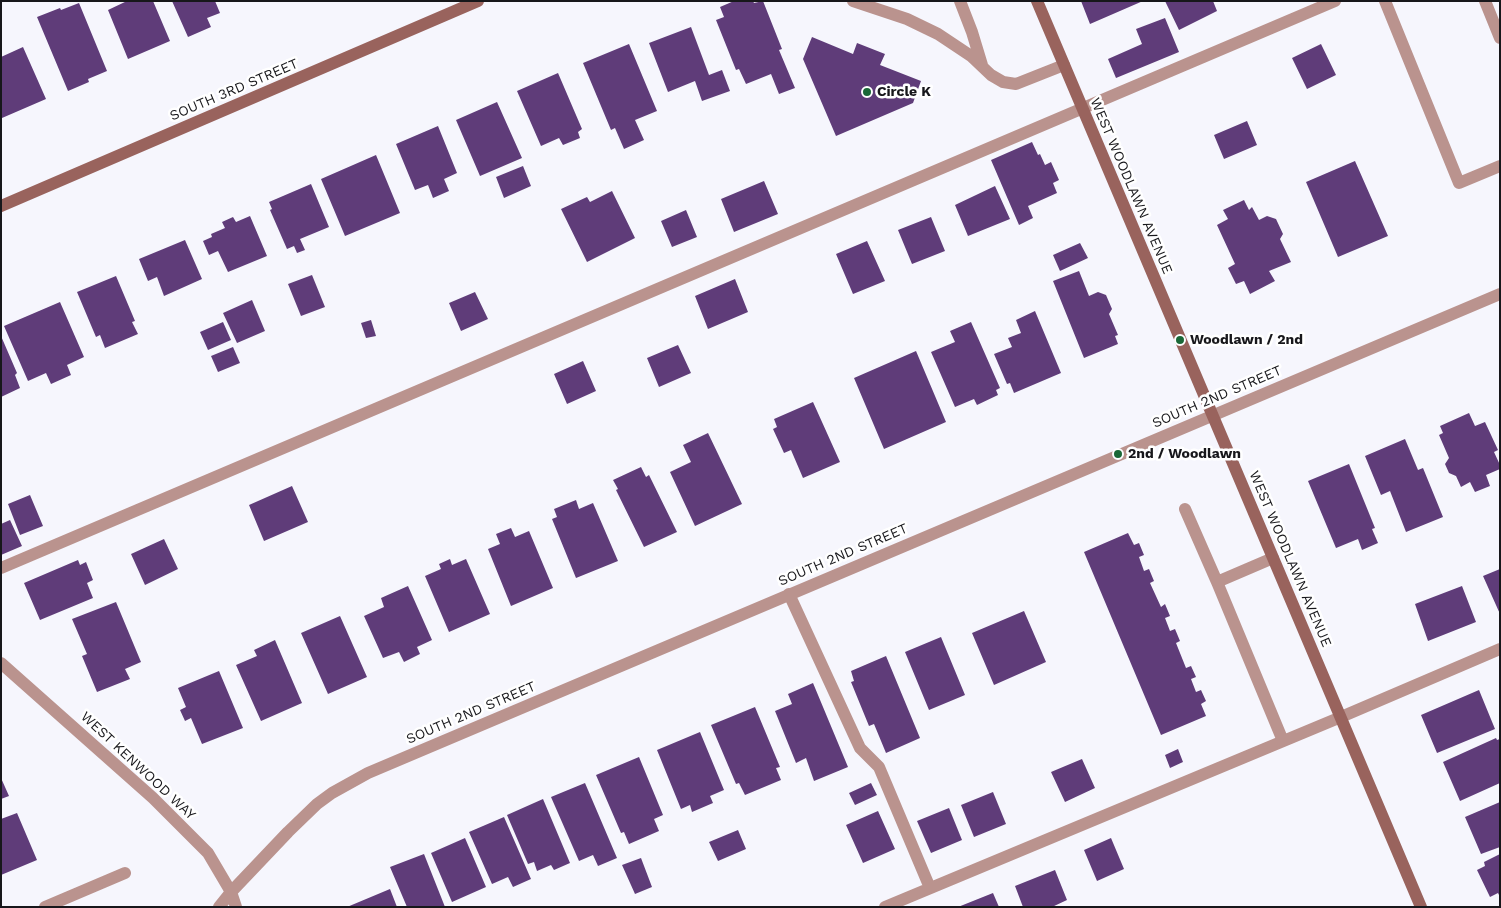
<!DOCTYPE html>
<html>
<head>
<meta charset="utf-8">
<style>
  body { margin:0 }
  #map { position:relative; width:1501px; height:908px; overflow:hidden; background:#f6f6fd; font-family:"Work Sans",sans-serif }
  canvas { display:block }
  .frame { position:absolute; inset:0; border:2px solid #17171b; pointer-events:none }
</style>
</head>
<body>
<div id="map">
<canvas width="1501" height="908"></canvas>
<div class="frame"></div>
</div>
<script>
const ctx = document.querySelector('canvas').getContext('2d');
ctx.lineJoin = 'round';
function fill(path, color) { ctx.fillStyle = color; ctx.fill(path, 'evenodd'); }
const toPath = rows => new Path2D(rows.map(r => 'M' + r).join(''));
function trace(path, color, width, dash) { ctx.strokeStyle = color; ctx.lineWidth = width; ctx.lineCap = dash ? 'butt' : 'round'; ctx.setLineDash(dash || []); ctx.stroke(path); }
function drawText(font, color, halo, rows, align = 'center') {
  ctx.font = font + ' "Work Sans",sans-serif'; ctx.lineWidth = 5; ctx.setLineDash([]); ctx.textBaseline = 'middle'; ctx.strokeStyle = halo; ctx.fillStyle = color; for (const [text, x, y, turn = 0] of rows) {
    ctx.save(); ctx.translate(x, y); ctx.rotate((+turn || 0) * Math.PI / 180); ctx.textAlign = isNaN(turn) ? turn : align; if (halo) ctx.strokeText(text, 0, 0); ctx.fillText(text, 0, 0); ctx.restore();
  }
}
const building = toPath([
  [127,1,153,1,170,41,128,59,108,10],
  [172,1,215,1,220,13,207,18,211,27,188,37],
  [734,1,753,1,754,3,763,1,782,49,779,50,795,88,779,94,771,74,746,84,739,69,736,70,716,20,724,17,720,7],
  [1081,1,1143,1,1090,24],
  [1165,1,1213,1,1217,11,1179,30],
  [79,3,107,71,88,79,89,82,68,91,37,17,60,8,61,10],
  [1165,18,1179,52,1116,78,1108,59,1142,44,1136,29],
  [691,27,709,75,722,70,730,91,702,101,695,81,668,92,649,43],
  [812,37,853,54,857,43,885,54,880,65,921,81,913,103,836,136,803,59],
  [629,44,657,111,635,120,644,140,624,149,615,128,611,130,583,63],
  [1321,44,1336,75,1307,89,1292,58],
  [23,47,46,99,2,118,1,57],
  [558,73,582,129,578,132,580,138,563,145,559,138,541,146,517,91],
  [497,102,522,158,480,176,456,120],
  [1247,121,1257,145,1224,159,1214,135],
  [438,126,457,173,444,179,449,191,433,198,428,185,415,190,396,144],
  [1032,142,1038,155,1040,154,1045,165,1051,162,1059,180,1053,183,1057,193,1028,206,1033,218,1019,225,991,160],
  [376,155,400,213,345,236,321,179],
  [1355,161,1388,236,1338,257,1306,182],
  [523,166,531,186,504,198,496,177],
  [764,181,778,214,734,232,721,199],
  [311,184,329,227,300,239,305,250,297,253,294,246,287,249,270,210,272,209,269,202],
  [995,186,1010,219,968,236,955,205],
  [612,191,635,238,587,262,561,209,587,197,590,202],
  [1244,200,1249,210,1252,207,1259,220,1267,216,1276,219,1283,234,1280,239,1291,262,1269,271,1275,281,1250,294,1244,281,1236,284,1228,268,1235,264,1217,225,1228,219,1223,210],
  [686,210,697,237,672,247,661,221],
  [250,216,267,256,228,272,218,251,209,255,203,241,212,237,211,234,225,228,222,222,233,217,236,222],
  [931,217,945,251,912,264,898,230],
  [185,240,202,279,164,296,157,277,148,281,139,259],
  [867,241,885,281,853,294,836,254],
  [1080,243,1088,258,1060,271,1053,255],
  [1079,271,1089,296,1098,292,1106,295,1112,309,1109,314,1118,335,1115,336,1118,344,1084,358,1053,281],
  [312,275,325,307,301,316,288,284],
  [116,276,135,321,132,322,138,334,105,348,100,335,96,337,77,292],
  [735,279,748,312,708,329,695,296],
  [475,292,488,319,461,331,449,303],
  [252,300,265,331,237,343,223,313],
  [60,302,84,357,67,365,71,375,51,384,46,373,28,381,4,326],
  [1035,311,1061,373,1014,393,1010,383,1007,384,994,354,1012,347,1008,338,1021,333,1016,320],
  [371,320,376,336,366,338,361,323],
  [223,322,231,340,208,350,200,332],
  [971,322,1000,388,996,390,998,395,977,405,974,399,955,407,931,352,955,342,950,331],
  [1,336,17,373,15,375,20,388,1,397],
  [678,345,691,373,659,387,647,358],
  [233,347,240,363,218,372,211,356],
  [916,351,946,422,884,449,854,378],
  [583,361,596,391,567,404,554,374],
  [813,402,840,462,803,478,791,450,784,453,773,429,777,427,774,419],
  [1469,413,1475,426,1485,422,1498,450,1494,452,1500,465,1500,469,1486,475,1490,486,1475,492,1470,482,1461,487,1456,476,1449,473,1445,464,1449,458,1439,435,1443,433,1440,426],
  [708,433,742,504,695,526,670,472,691,462,683,445],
  [1405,439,1418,470,1423,468,1443,517,1406,532,1390,491,1381,495,1365,456],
  [1349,464,1375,528,1372,529,1378,543,1362,550,1358,539,1336,548,1308,481],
  [641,467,646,477,649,475,677,532,644,547,616,490,618,489,613,480],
  [292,486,308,522,264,541,249,505],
  [30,495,43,526,20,535,8,504],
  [576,500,579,509,593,503,618,561,576,578,552,519,557,517,554,509],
  [10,520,22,546,1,555,1,524],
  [511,528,515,537,529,531,553,588,511,606,488,549,500,544,496,534],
  [1128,533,1134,545,1139,543,1144,555,1139,557,1144,571,1149,569,1154,581,1150,583,1161,607,1165,604,1170,616,1165,618,1170,631,1175,629,1180,641,1176,643,1186,668,1191,666,1196,677,1191,679,1196,692,1201,690,1206,701,1201,704,1206,716,1161,735,1084,552],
  [164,539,178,569,145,585,131,554],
  [450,559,452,565,466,559,490,614,449,632,425,576,441,569,439,564],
  [78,560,80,565,86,562,93,580,87,583,93,598,40,620,24,583],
  [1500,569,1500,614,1483,576],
  [408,586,432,640,417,647,420,654,404,662,399,652,383,658,364,616,384,607,381,598],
  [1462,586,1476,622,1428,641,1415,604],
  [116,602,141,662,125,669,130,679,97,692,82,656,87,654,72,619],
  [1024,611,1046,662,994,685,972,633],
  [340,616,367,677,328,694,301,633],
  [941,637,965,695,929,710,905,652],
  [275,640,302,703,261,721,236,665,257,656,254,650],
  [886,656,920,738,886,753,874,724,869,726,851,682,854,681,851,671],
  [219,671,243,728,202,744,191,718,185,721,180,710,186,707,178,688],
  [813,683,848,767,814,781,806,758,796,763,775,711,792,704,788,694],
  [1479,690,1495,729,1437,753,1421,715],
  [755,707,780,767,776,768,781,780,745,795,739,783,736,784,711,725],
  [700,732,724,790,710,796,713,803,692,812,690,805,681,809,657,750],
  [1496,738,1497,740,1500,739,1500,783,1460,801,1443,762],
  [1178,749,1183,762,1170,768,1165,755],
  [639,757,663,815,654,819,659,831,629,844,624,832,621,833,596,775],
  [1082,759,1095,788,1065,802,1051,772],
  [1,778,9,796,1,799],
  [585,783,617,858,598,866,593,855,579,861,551,797],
  [871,783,877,795,855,805,849,793],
  [993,792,1006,824,974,837,961,805],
  [543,799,570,863,554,870,551,865,537,871,534,862,528,864,507,815],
  [1500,802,1500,847,1481,854,1465,817],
  [949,808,962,840,931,853,917,821],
  [878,811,895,849,863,863,846,825],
  [17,813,37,860,1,875,1,819],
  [504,817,531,879,513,887,508,877,492,884,469,832],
  [738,830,746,849,718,861,709,842],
  [465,838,486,887,452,902,431,853],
  [1111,838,1124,869,1097,881,1084,850],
  [424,854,445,907,407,907,390,867],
  [1500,854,1500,897,1498,893,1490,897,1477,870,1485,866,1484,862],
  [641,858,652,887,635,894,622,865],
  [1055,870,1067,900,1052,907,1023,907,1015,886],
  [390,889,397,907,347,907],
  [993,893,999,907,958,907]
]);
const lane = toPath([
  [853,1,907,19,938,34,971,56,991,75,1003,82,1016,84,1064,65],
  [960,1,972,32,982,65],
  [1385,1,1459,183,1500,166],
  [1485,1,1500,38],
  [1185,509,1217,582,1273,558],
  [1,568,1335,1],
  [1217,582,1283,741],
  [789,594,860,748,879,767,930,888],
  [885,907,1341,717,1500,649]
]);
const street = toPath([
  [1,663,153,798,208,853,231,892,236,907],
  [45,907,125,873],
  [219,907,231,892,288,832,317,804,332,793,368,773,1500,294]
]);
const secondary = toPath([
  [1037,1,1421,907],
  [1,206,478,1]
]);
const markers = [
  [867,92,5,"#1a6837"],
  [1180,340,5,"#1a6837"],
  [1118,454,5,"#1a6837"]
];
const streetNames = [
  ["SOUTH 3RD STREET",234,90,-23],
  ["WEST WOODLAWN AVENUE",1131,186,67],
  ["SOUTH 2ND STREET",1217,397,-23],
  ["SOUTH 2ND STREET",843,555,-23],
  ["WEST WOODLAWN AVENUE",1290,559,67],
  ["SOUTH 2ND STREET",471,713,-23],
  ["WEST KENWOOD WAY",138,766,43]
];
const poiNames = [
  ["Circle K",877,92],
  ["Woodlawn / 2nd",1190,340],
  ["2nd / Woodlawn",1128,454]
];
fill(building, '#5f3c79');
trace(lane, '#ba938e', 12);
trace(street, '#ba938e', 12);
trace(secondary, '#99635d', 12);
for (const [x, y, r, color] of markers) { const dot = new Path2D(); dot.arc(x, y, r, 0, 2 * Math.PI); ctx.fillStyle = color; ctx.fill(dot); trace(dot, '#fff', 2); }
drawText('14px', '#17171b', '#fff', streetNames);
drawText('bold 14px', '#17171b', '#fff', poiNames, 'left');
</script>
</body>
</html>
